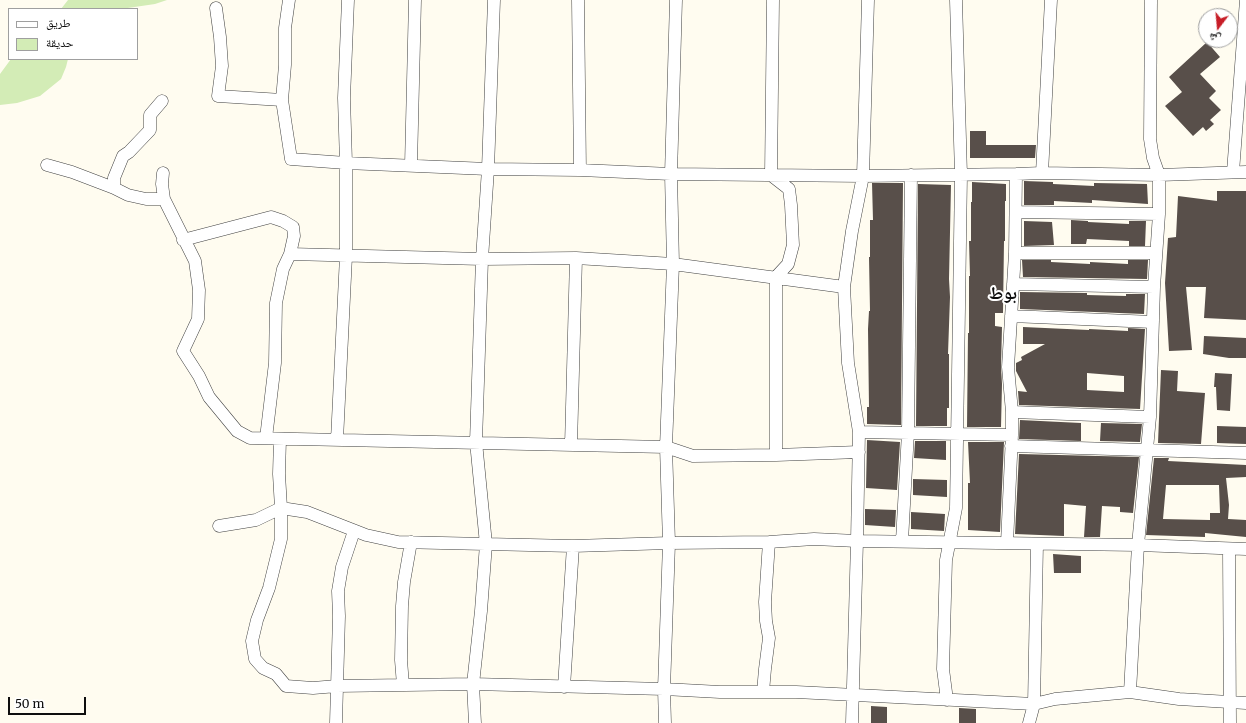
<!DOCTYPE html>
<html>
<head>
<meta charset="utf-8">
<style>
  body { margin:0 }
  #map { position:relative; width:1246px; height:723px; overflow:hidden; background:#fffcf0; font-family:Merriweather,"Noto Naskh Arabic",serif }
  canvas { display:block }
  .legend { position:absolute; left:8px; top:8px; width:130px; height:52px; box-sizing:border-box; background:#fff; border:1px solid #9f9f9f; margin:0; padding:5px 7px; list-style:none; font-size:12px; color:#0e0e0e }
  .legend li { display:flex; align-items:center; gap:8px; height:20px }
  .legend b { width:20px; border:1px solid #9f9f9f }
  .north { position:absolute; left:1198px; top:8px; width:40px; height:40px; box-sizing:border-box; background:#fff; border:1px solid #9f9f9f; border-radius:50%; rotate:196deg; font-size:11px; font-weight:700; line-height:16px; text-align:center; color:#0e0e0e }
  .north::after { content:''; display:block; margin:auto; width:14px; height:18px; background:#c71d27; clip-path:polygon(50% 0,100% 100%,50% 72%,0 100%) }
  .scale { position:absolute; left:8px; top:697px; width:78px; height:18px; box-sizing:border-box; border:2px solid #0e0e0e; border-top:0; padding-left:5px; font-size:12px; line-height:14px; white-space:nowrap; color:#0e0e0e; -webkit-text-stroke:3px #fff; paint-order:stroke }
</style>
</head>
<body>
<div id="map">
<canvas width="1246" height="723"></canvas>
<ul class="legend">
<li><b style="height:5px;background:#fff"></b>طريق</li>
<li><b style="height:11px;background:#d3ecb6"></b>حديقة</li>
</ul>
<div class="north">ش</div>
<div class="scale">50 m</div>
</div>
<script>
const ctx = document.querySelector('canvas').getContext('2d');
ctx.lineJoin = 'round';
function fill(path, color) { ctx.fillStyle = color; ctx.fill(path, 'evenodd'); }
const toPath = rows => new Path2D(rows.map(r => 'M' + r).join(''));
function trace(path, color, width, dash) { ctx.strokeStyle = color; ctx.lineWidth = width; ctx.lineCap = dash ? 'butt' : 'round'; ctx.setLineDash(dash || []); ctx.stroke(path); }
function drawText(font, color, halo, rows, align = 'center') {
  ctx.font = font + ' Merriweather,"Noto Naskh Arabic",serif'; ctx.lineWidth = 4; ctx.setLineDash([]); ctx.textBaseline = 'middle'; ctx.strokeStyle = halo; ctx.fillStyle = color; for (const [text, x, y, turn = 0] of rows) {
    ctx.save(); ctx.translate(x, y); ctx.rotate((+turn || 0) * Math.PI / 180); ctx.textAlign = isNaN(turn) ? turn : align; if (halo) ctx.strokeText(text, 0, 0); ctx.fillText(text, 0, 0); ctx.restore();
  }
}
const green = toPath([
  [68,0,167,0,155,4,121,9,61,9],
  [11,59,68,59,66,67,61,79,40,96,17,103,0,105,0,74]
]);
const building = toPath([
  [1207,42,1220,57,1200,74,1216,91,1209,98,1221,110,1210,120,1214,124,1206,131,1203,127,1193,136,1165,106,1182,92,1169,77],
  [970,131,986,131,986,145,1036,145,1035,158,970,158],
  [1024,181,1053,182,1053,184,1094,186,1094,183,1147,184,1148,204,1092,200,1092,203,1054,201,1054,205,1024,205],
  [972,182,1006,184,1006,201,1005,201,1005,241,1004,241,1003,313,995,313,995,326,1002,327,1001,367,1002,384,1001,427,967,427,968,333,969,333,969,276,970,276,969,241,971,241,971,202,972,202],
  [872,183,903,183,901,425,867,424,867,407,869,407,868,329,869,311,870,311,869,257,870,257,870,220,873,220],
  [918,184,951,185,949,279,950,297,948,354,949,354,949,408,947,408,947,426,916,426],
  [1217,191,1246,191,1246,320,1204,318,1206,287,1186,287,1192,350,1169,351,1165,283,1168,238,1176,237,1178,196,1217,201],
  [1071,220,1088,221,1088,222,1129,224,1129,221,1146,221,1145,246,1129,246,1129,241,1087,239,1086,244,1071,244],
  [1024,221,1052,222,1054,245,1024,246],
  [1022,260,1051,260,1051,262,1090,264,1090,262,1128,264,1128,260,1148,260,1147,279,1023,277],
  [1020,292,1087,293,1087,295,1126,296,1126,294,1145,294,1144,314,1020,309],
  [1023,327,1089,330,1089,329,1128,331,1128,328,1145,329,1140,409,1019,405,1018,391,1027,392,1016,371,1016,363,1022,360,1021,357,1045,344,1023,344],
  [1087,373,1124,376,1124,392,1087,390],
  [1204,336,1246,338,1246,358,1229,358,1203,354],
  [1161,370,1178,371,1177,391,1205,393,1201,444,1158,443],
  [1215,373,1232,374,1230,411,1217,410,1216,387,1214,387],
  [1020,420,1081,423,1081,441,1019,439],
  [1101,423,1142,424,1140,442,1100,441],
  [1217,426,1246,427,1246,444,1217,443],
  [867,440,900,442,897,490,866,488],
  [915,441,946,441,946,460,914,458],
  [968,442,1004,442,1000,532,968,530,968,483,970,483],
  [1019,454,1139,457,1133,513,1120,512,1120,507,1102,506,1100,537,1084,537,1086,506,1064,504,1064,536,1015,534],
  [1154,458,1169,458,1168,461,1246,465,1246,477,1226,478,1229,505,1228,519,1246,520,1246,537,1205,533,1205,537,1146,535],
  [1166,485,1219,485,1220,513,1210,513,1210,520,1163,519],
  [913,479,947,480,947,497,913,495],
  [865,509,896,510,895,527,865,525],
  [911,512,945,514,944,531,911,529],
  [1053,554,1081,556,1081,573,1054,573],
  [871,706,887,707,887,723,871,723],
  [959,708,976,709,976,723,959,723]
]);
const minor = toPath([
  [289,0,285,28,285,65,282,100,291,159,346,163,488,169,482,259,476,442,486,544,481,611,473,684,475,723],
  [494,0,488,169,580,170,671,174,863,176,852,231,844,287,848,363,859,432,857,541,1138,545,1246,549],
  [578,0,580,170],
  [773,0,771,175,789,189,791,205,793,245,788,264,776,277,776,455],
  [868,0,863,176,1016,174,1042,173,1159,175,1153,158,1150,139,1151,0],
  [216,8,220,37,222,66,218,96,282,100],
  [162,101,150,115,150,130,129,152,123,156,114,178,114,188,128,195,146,199,164,199],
  [47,165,72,172,114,188],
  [411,165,415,0],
  [1233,172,1246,0],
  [163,173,162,184,164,199,195,261,199,290,198,319,183,351,199,376,209,397,237,431,250,438,666,447,693,456,776,455,859,452],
  [1042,173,1051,0],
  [1016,212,1159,214],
  [183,240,271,217,283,221,293,227,294,236,290,254],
  [1015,253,1156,253],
  [1013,284,1154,287],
  [1011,316,1153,322],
  [1012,412,1150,417],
  [859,432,1012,435],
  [266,438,275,363,276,303,283,269,290,254,482,259,576,258,673,264,844,287],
  [280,439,279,474,281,508,281,539,269,588,257,620,252,641,255,659,263,668,276,674,286,686,313,688,337,686,473,684,664,689,720,692,796,692,1034,704,1055,699,1130,692,1179,699,1246,703],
  [337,440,346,256,346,163,344,98,348,0],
  [571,445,576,258],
  [1011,446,1246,453],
  [219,526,256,520,281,508,307,512,366,535,398,542,573,546,669,543,769,542,814,539,857,541,852,723],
  [902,541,908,432,911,175],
  [1007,543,1012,435,1012,412,1008,367,1015,253,1016,174],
  [1229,549,1230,723],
  [403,685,401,660,402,606,404,582,411,542],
  [564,687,573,546],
  [763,692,765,669,769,638,766,621,765,602,769,542],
  [1130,692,1138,545,1150,417,1154,287,1159,214,1159,175,1246,172],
  [947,700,943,669,946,560,956,508,961,175,956,0],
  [336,723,339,616,338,591,342,567,354,531],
  [665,723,664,689,669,543,666,447,673,264,671,174,676,0],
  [1029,723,1034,704,1037,544]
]);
const townNames = [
  ["بوط",1003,294]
];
fill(green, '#d3ecb6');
fill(building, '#584f4a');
trace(minor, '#414141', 13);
trace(minor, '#fff', 12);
drawText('bold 18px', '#0e0e0e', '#fff', townNames);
</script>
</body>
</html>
